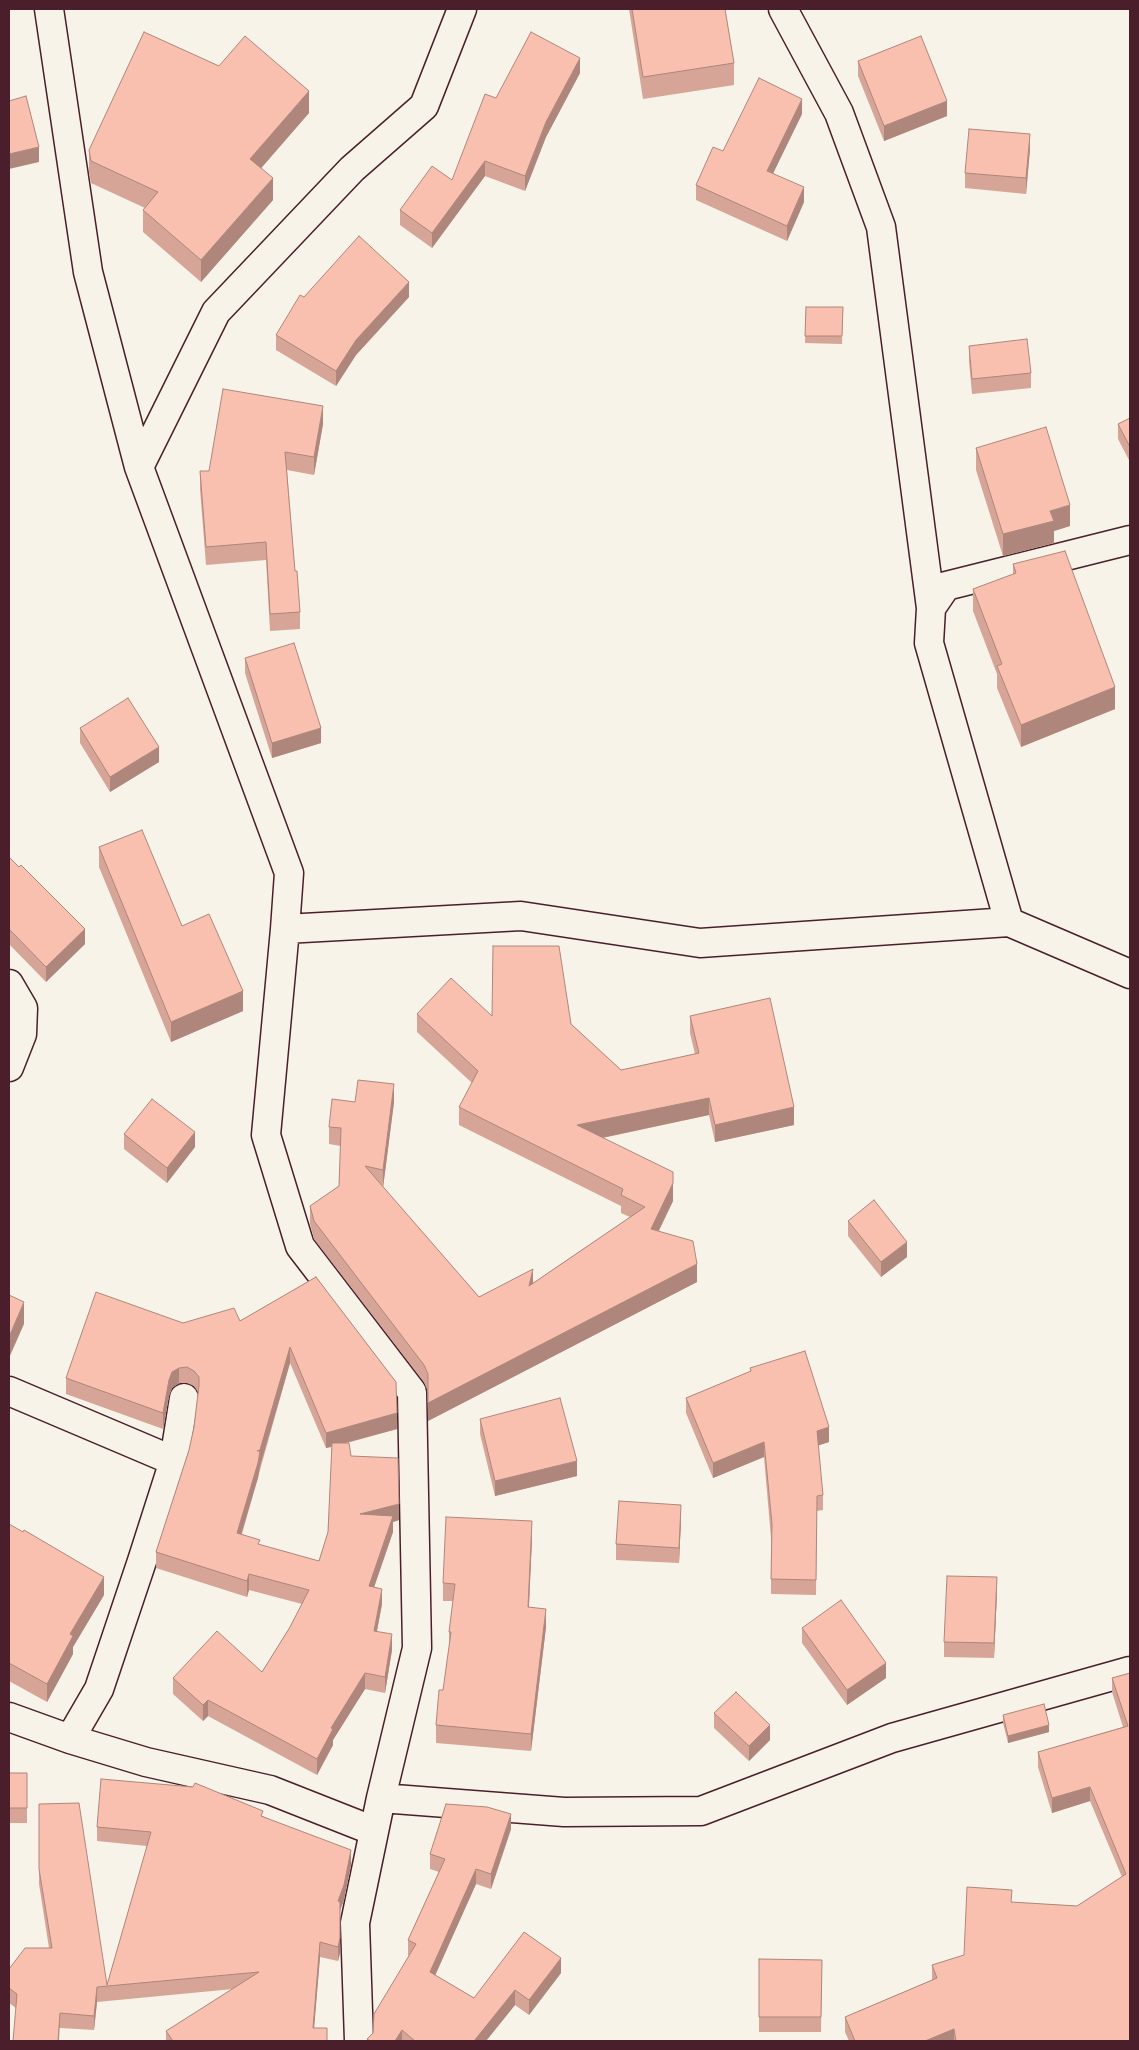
<!DOCTYPE html>
<html>
<head>
<meta charset="utf-8">
<style>
  body { margin:0 }
  #map { position:relative; width:1139px; height:2050px; overflow:hidden; background:#f7f3e8; font-family:Kalam,sans-serif }
  canvas { display:block }
  .frame { position:absolute; inset:0; border:10px solid #4a1f2b; pointer-events:none }
</style>
</head>
<body>
<div id="map">
<canvas width="1139" height="2050"></canvas>
<div class="frame"></div>
</div>
<script>
const ctx = document.querySelector('canvas').getContext('2d');
ctx.lineJoin = 'round';
const toPath = rows => new Path2D(rows.map(r => 'M' + r).join(''));
function trace(path, color, width, dash) { ctx.strokeStyle = color; ctx.lineWidth = width; ctx.lineCap = dash ? 'butt' : 'round'; ctx.setLineDash(dash || []); ctx.stroke(path); }
function fill(path, color) { ctx.fillStyle = color; ctx.fill(path, 'evenodd'); }
const street = toPath([
  [49,9,88,272,139,467,289,873,285,929,266,1135,300,1246,412,1392,417,1648,381,1798,355,1923,359,2041],
  [783,9,839,113,881,227,931,608],
  [139,467,216,312,352,169,424,106,462,9],
  [1009,922,929,643,931,608,946,586,1130,540],
  [285,929,521,916,700,943,1009,922,1130,974],
  [9,984,23,1008,22,1034,9,1067],
  [9,1391,174,1461],
  [9,1717,70,1739,146,1762,270,1790,374,1831],
  [70,1739,99,1689,142,1561,174,1461,184,1398],
  [381,1798,564,1812,701,1811,892,1738,1130,1671]
]);
const wall = toPath([
  [629,9,725,9,734,63,734,85,643,99],
  [858,61,947,116,884,141,858,76],
  [580,73,546,137,525,191,485,176,432,248,400,225,400,210,452,180,496,98],
  [309,113,261,168,273,200,201,282,143,232,143,210,145,208,91,183,89,172,89,150],
  [802,114,773,173,804,202,787,241,696,200,696,185,723,151],
  [1030,149,1026,194,965,188,965,173],
  [304,297,409,297,356,355,336,386,276,350,276,335],
  [806,307,843,307,842,344,805,343],
  [969,346,1031,373,1031,388,972,394,969,361],
  [1130,418,1130,462,1118,439,1118,424],
  [323,424,314,475,287,470,295,571,300,612,300,629,270,631,266,560,206,565,200,489,200,471,209,471],
  [976,448,1070,526,1054,531,1054,543,1003,556,976,470],
  [1013,564,1115,709,1021,747,997,688,997,674,973,611,973,589,1013,575],
  [245,658,321,743,272,758,245,673],
  [80,728,159,762,110,792,80,743],
  [99,847,243,1011,171,1042,99,867],
  [9,857,85,944,46,982,9,944],
  [417,1014,492,1016,571,1024,621,1070,695,1054,690,1033,690,1016,794,1125,715,1142,709,1115,603,1138,673,1201,659,1231,697,1282,428,1421,428,1392,424,1382,314,1239,310,1224,310,1206,339,1186,341,1146,329,1144,329,1127,355,1102,394,1102,383,1187,479,1297,533,1283,630,1217,621,1213,621,1206,459,1125,459,1107,472,1083,417,1032],
  [124,1134,195,1147,167,1183,124,1149],
  [848,1221,907,1257,881,1277,848,1236],
  [316,1277,397,1429,347,1443,351,1456,399,1520,393,1522,393,1532,374,1587,382,1604,377,1631,392,1650,385,1693,365,1689,333,1740,333,1745,317,1775,208,1716,203,1721,173,1694,173,1678,262,1672,290,1627,302,1604,249,1590,247,1597,156,1568,156,1552,189,1450,194,1427,198,1392,194,1386,187,1383,179,1383,172,1388,169,1396,163,1429,66,1394,66,1378,183,1323,240,1321],
  [290,1363,326,1448,332,1447,328,1532,319,1561,260,1545,242,1534],
  [750,1368,829,1442,818,1445,823,1495,823,1510,817,1511,816,1595,771,1594,771,1538,764,1457,713,1478,686,1413,686,1398,750,1372],
  [480,1419,577,1476,495,1496,480,1434],
  [681,1520,679,1563,616,1560,616,1544],
  [9,1524,104,1595,73,1647,73,1654,47,1702,9,1681],
  [532,1538,529,1607,546,1627,531,1751,436,1743,436,1725,443,1690,449,1649,449,1632,453,1601,443,1601,443,1583],
  [997,1592,994,1658,944,1657,944,1642],
  [802,1628,886,1678,847,1705,802,1643],
  [1130,1673,1130,2041,849,2041,845,2032,845,2017,932,1980,932,1965,964,1955,1012,1902,1077,1906,1122,1877,1090,1801,1052,1813,1038,1767,1038,1752,1123,1727,1112,1692,1112,1678],
  [714,1713,770,1740,749,1761,714,1728],
  [1003,1715,1049,1732,1008,1743,1003,1723],
  [9,1773,27,1773,27,1823,9,1823],
  [39,1804,107,1985,147,1846,97,1841,97,1827,263,1816,351,1865,344,1900,340,1909,340,1953,338,1961,320,1957,314,2028,327,2041,166,2041,166,2031,233,1989,97,2002,94,2030,60,2028,16,2008,9,2003,9,1969,49,1948,39,1884],
  [511,1829,491,1889,476,1884,435,1975,474,1998,561,1973,529,2015,515,2005,486,2041,367,2041,367,2039,373,2033,409,1956,408,1955,408,1940,439,1872,430,1869,430,1854],
  [759,1959,822,1960,821,2032,759,2032]
]);
const shadedWall = toPath([
  [580,58,580,73,546,137,525,191,525,176,546,122],
  [309,91,309,113,250,181,250,159],
  [802,99,802,114,767,186,767,171],
  [947,101,947,116,884,141,884,126],
  [1030,134,1030,149,1026,194,1026,178],
  [39,147,39,162,9,169,9,154],
  [485,161,485,176,432,248,432,233],
  [273,178,273,200,201,282,201,260],
  [804,187,804,202,787,241,787,226],
  [409,282,409,297,356,355,336,386,336,371,356,340],
  [323,406,323,424,314,475,314,457],
  [1070,505,1070,526,1054,531,1054,543,1003,556,1003,534,1050,511],
  [1115,687,1115,709,1021,747,1021,725],
  [321,728,321,743,272,758,272,743],
  [159,747,159,762,110,792,110,777],
  [85,929,85,944,46,982,46,967],
  [243,991,243,1011,171,1042,171,1022],
  [394,1084,394,1102,383,1188,383,1170],
  [709,1098,709,1115,577,1143,577,1125],
  [794,1107,794,1125,715,1142,715,1125],
  [195,1132,195,1147,167,1183,167,1168],
  [673,1183,673,1201,651,1246,651,1229],
  [907,1242,907,1257,881,1277,881,1262],
  [697,1264,697,1282,428,1421,428,1403],
  [533,1269,533,1287,529,1286],
  [24,1302,24,1324,9,1358,9,1337],
  [290,1347,290,1363,260,1466,258,1478,237,1548,237,1533,257,1451],
  [179,1368,179,1383,172,1388,169,1396,163,1429,163,1413,169,1380,172,1372],
  [397,1413,397,1429,326,1448,326,1433],
  [829,1427,829,1442,817,1446,817,1431],
  [764,1442,764,1457,713,1478,713,1463],
  [577,1461,577,1476,495,1496,495,1481],
  [399,1504,399,1520,393,1522,393,1532,369,1602,360,1514],
  [681,1505,681,1520,679,1563,679,1548],
  [532,1521,532,1538,528,1625,528,1607],
  [249,1574,249,1590,247,1597,247,1581],
  [104,1577,104,1595,73,1647,73,1654,47,1702,47,1684,70,1634],
  [997,1577,997,1592,994,1658,994,1643],
  [382,1589,382,1604,374,1646,374,1631],
  [546,1609,546,1627,531,1751,531,1734],
  [392,1634,392,1650,385,1693,385,1677],
  [886,1663,886,1678,847,1705,847,1690],
  [365,1673,365,1689,333,1740,333,1745,317,1775,317,1759,331,1728],
  [208,1700,208,1716,203,1721,203,1705],
  [770,1725,770,1740,749,1761,749,1746],
  [1049,1725,1049,1732,1008,1743,1008,1736],
  [1090,1787,1090,1801,1052,1813,1052,1798],
  [511,1814,511,1829,491,1889,491,1874],
  [351,1850,351,1865,344,1900,338,1916,338,1901],
  [476,1869,476,1884,430,1987,430,1972],
  [340,1938,340,1953,338,1961,338,1947],
  [320,1942,320,1957,313,2041,313,2028],
  [561,1958,561,1973,529,2015,529,2000],
  [97,1987,97,2002,94,2030,94,2016],
  [515,1990,515,2005,486,2041,474,2041],
  [60,2013,59,2041,58,2041],
  [954,2029,954,2041,925,2041],
  [402,2030,402,2041,395,2041]
]);
const building = toPath([
  [632,9,725,9,734,63,643,77,632,9],
  [144,32,219,66,245,36,309,91,250,159,273,178,201,260,143,210,158,192,91,161,89,150,144,32],
  [531,32,580,58,546,122,525,176,485,161,432,233,400,210,432,166,452,180,485,94,496,98,531,32],
  [921,36,947,101,884,126,858,61,921,36],
  [759,78,802,99,767,171,804,187,787,226,696,185,713,147,723,151,759,78],
  [26,96,39,147,9,154,9,101,26,96],
  [969,129,1030,134,1026,178,965,173,969,129],
  [359,236,409,282,356,340,336,371,276,335,300,295,304,297,359,236],
  [806,307,843,307,842,336,805,336,806,307],
  [1027,339,1031,373,972,379,969,346,1027,339],
  [223,389,323,406,314,457,285,452,295,571,297,571,300,612,270,614,266,542,206,547,200,471,209,471,223,389],
  [1130,418,1130,447,1118,424,1130,418],
  [1046,427,1070,505,1050,511,1054,521,1003,534,976,448,1046,427],
  [1065,551,1115,687,1021,725,997,666,1002,664,973,589,1016,573,1013,564,1065,551],
  [294,643,321,728,272,743,245,658,294,643],
  [128,698,159,747,110,777,80,728,128,698],
  [142,830,182,926,209,914,243,991,171,1022,99,847,142,830],
  [9,857,19,867,21,865,85,929,46,967,9,929,9,857],
  [493,946,559,946,571,1024,621,1070,699,1053,690,1016,770,998,794,1107,715,1125,709,1098,577,1125,673,1172,673,1183,651,1229,693,1241,697,1264,428,1403,428,1374,424,1365,314,1221,310,1206,339,1186,341,1128,329,1127,332,1099,355,1102,358,1080,394,1084,383,1170,365,1166,479,1297,533,1269,529,1286,645,1207,621,1195,623,1189,459,1107,478,1071,417,1014,451,978,492,1016,493,946],
  [152,1099,195,1132,167,1168,124,1134,152,1099],
  [874,1200,907,1242,881,1262,848,1221,874,1200],
  [316,1277,396,1382,397,1413,326,1433,290,1347,260,1450,257,1451,260,1451,258,1463,237,1533,260,1540,258,1544,319,1561,328,1532,332,1443,349,1443,351,1456,398,1458,399,1504,360,1514,393,1516,369,1586,382,1589,374,1631,392,1634,385,1677,365,1673,331,1728,333,1729,317,1759,208,1700,203,1705,173,1678,217,1631,262,1672,290,1627,309,1590,249,1574,247,1581,156,1552,189,1450,194,1427,199,1385,199,1377,194,1371,187,1367,179,1368,172,1372,169,1380,163,1413,66,1378,96,1292,183,1323,234,1308,240,1321,316,1277],
  [9,1295,24,1302,9,1337,9,1295],
  [805,1351,829,1427,817,1431,823,1495,817,1496,816,1580,771,1579,772,1524,764,1442,713,1463,686,1398,751,1371,750,1368,805,1351],
  [560,1398,577,1461,495,1481,480,1419,560,1398],
  [619,1501,681,1505,679,1548,616,1544,619,1501],
  [446,1517,532,1521,528,1607,546,1609,531,1734,436,1725,439,1690,443,1690,451,1632,449,1632,455,1584,443,1583,446,1517],
  [9,1524,23,1532,24,1530,104,1577,70,1634,73,1636,47,1684,9,1663,9,1524],
  [947,1576,997,1577,994,1643,944,1642,947,1576],
  [841,1600,886,1663,847,1690,802,1628,841,1600],
  [1130,1673,1130,2041,956,2041,954,2029,925,2041,855,2041,845,2017,937,1978,932,1965,964,1955,967,1887,1012,1890,1011,1902,1077,1906,1126,1874,1090,1787,1052,1798,1038,1752,1128,1726,1112,1678,1130,1673],
  [736,1692,770,1725,749,1746,714,1713,736,1692],
  [1044,1704,1049,1725,1008,1736,1003,1715,1044,1704],
  [9,1773,27,1773,27,1808,9,1808,9,1773],
  [101,1779,193,1787,195,1783,263,1811,261,1816,351,1850,344,1885,338,1901,340,1902,340,1938,338,1947,320,1942,313,2028,327,2028,327,2041,173,2041,166,2031,259,1972,97,1987,94,2016,60,2013,58,2041,13,2041,17,1994,9,1988,9,1969,25,1948,52,1948,39,1869,39,1804,79,1803,107,1985,151,1832,97,1827,101,1779],
  [446,1804,487,1807,511,1814,491,1874,476,1869,430,1972,474,1998,524,1932,561,1958,529,2000,515,1990,474,2041,415,2041,402,2030,395,2041,370,2041,367,2039,373,2033,374,2014,416,1944,408,1940,445,1859,430,1854,446,1804],
  [759,1959,822,1960,821,2017,759,2017,759,1959]
]);
trace(street, '#4a1f2b', 31);
trace(street, '#f7f3e8', 28);
fill(wall, '#d6a597');
fill(shadedWall, '#ae867b');
fill(building, '#f9c0b0');
trace(building, '#ae867b', 1);
</script>
</body>
</html>
